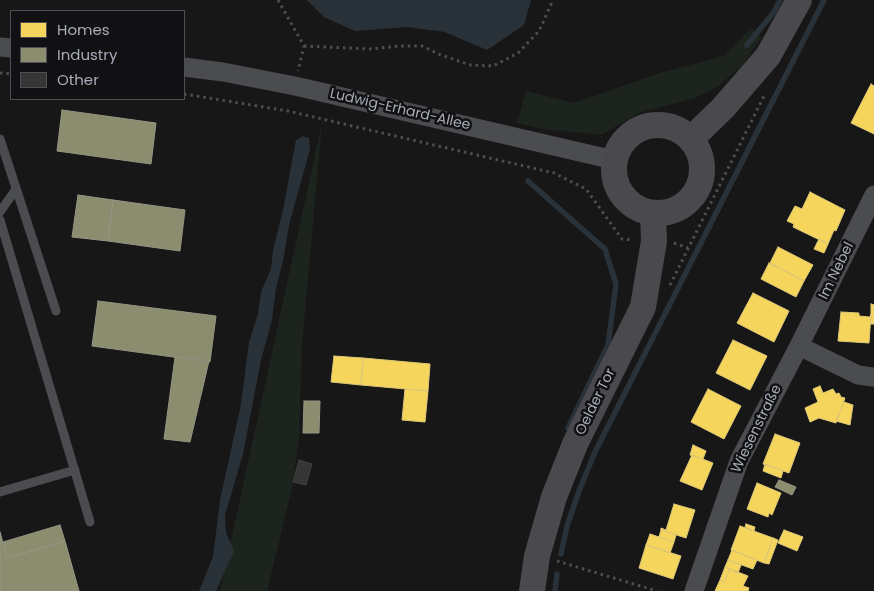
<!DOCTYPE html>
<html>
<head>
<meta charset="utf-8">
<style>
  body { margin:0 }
  #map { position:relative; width:874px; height:591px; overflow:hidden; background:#171717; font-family:Poppins,sans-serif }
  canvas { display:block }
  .legend { position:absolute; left:10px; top:10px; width:175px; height:90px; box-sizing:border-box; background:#111113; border:1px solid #4d4f55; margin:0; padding:6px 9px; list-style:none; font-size:15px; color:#a8adb8 }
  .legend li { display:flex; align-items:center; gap:10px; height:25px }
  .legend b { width:25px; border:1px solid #4d4f55 }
</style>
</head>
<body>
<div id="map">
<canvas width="874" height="591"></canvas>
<ul class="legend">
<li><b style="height:14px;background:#f6d55c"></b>Homes</li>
<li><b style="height:14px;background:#8c8c6e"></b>Industry</li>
<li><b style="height:14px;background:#353536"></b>Other</li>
</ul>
</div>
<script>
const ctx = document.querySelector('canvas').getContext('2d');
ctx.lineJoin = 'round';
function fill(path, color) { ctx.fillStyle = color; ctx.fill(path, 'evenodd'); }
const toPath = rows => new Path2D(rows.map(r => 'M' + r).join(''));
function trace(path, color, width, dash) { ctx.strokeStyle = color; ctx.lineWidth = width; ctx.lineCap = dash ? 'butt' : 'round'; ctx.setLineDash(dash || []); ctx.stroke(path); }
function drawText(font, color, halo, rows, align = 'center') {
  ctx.font = font + ' Poppins,sans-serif'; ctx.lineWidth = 5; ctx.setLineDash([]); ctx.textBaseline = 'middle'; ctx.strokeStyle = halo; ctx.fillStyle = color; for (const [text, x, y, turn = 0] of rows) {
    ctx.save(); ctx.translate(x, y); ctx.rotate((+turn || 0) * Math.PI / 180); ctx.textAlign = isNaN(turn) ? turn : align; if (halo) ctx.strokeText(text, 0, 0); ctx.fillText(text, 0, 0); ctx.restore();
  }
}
const green = toPath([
  [751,28,762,37,740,68,717,87,695,98,639,113,601,135,542,129,517,123,526,91,574,103,663,72,724,56],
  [322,123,302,344,299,438,292,488,267,591,220,591]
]);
const water = toPath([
  [307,0,531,0,524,25,487,50,445,32,407,27,355,31,324,17],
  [303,136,309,138,310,149,289,225,283,261,276,288,272,320,261,360,243,454,225,515,226,533,234,551,216,591,199,591,213,557,220,500,241,404,249,342,258,314,261,292,271,269,273,250,283,210,296,140]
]);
const homes = toPath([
  [871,84,874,86,874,134,851,123,871,84],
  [810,192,845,210,836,231,834,230,828,244,793,227,794,224,787,221,795,206,802,209,810,192],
  [819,239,828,244,824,253,814,249,819,239],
  [778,247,813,265,804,281,770,263,778,247],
  [769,263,804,281,796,297,761,279,769,263],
  [753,293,789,311,774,342,737,323,753,293],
  [871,304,874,305,874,324,871,324,871,304],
  [841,312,859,313,859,316,870,317,871,314,869,343,838,341,841,312],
  [733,340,767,356,750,390,716,373,733,340],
  [334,356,363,358,361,385,331,382,334,356],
  [363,358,430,364,428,391,361,385,363,358],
  [820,386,823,393,833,389,836,394,839,393,841,397,845,398,836,423,819,418,810,422,805,408,818,402,813,389,820,386],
  [405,389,428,391,425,422,402,420,405,389],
  [708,389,741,406,724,439,691,422,708,389],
  [844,402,853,405,850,425,836,421,844,402],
  [775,434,800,443,789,473,763,464,775,434],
  [693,445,706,451,703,459,690,455,693,445],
  [692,455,713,463,702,490,680,481,692,455],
  [765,464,783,471,781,478,763,471,765,464],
  [757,483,781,493,772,515,769,513,768,517,747,509,757,483],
  [674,504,695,510,686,538,661,530,661,528,666,530,674,504],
  [746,524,755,527,754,531,745,527,746,524],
  [740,526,773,538,764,563,731,550,740,526],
  [661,530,676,535,674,542,659,537,661,530],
  [784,530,803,537,797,551,778,543,784,530],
  [650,534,674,542,670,553,646,545,650,534],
  [773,538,778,540,769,564,764,563,773,538],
  [646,545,681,556,673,579,639,568,646,545],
  [732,550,757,560,753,569,728,560,732,550],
  [728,560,741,565,738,573,725,567,728,560],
  [725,567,730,569,724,582,720,580,725,567],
  [730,569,748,576,743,586,749,588,748,591,715,591,720,580,724,582,730,569]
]);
const industry = toPath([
  [62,110,156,123,151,164,57,151,62,110],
  [78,195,113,200,108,241,72,237,78,195],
  [113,200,185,210,180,251,108,241,113,200],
  [98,301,216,316,210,362,92,346,98,301],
  [175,357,209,361,190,442,164,439,175,357],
  [304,401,320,401,319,433,303,433,304,401],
  [779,480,796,487,792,495,775,487,779,480],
  [60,525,65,541,7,558,3,542,60,525],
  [0,532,7,558,65,541,79,591,0,591,0,532]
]);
const stream = toPath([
  [747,45,774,12,780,0],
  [528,181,605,249,616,284,608,345,568,428],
  [561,554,567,526,579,491,595,452,824,0],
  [555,591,557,574]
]);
const building = toPath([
  [299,460,312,464,306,485,293,482,299,460]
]);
const path = toPath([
  [278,0,304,46,298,71],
  [304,46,370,49,400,46,422,46,441,55,470,65,493,66,518,53,539,31,553,0],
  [0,73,11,74],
  [184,94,288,111,554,173,586,189,622,239,633,240],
  [674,243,688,248],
  [670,285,765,94],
  [557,561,657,591]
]);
const lane = toPath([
  [0,139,56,311],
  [0,212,16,189],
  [0,220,90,522],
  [0,492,75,470]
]);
const street = toPath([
  [0,47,11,48],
  [184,67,223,72,295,86,614,160],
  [799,346,858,375,874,377],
  [694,591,739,461,799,346,874,195]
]);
const secondary = toPath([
  '614 169a44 44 0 1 1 88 0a44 44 0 1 1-88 0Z',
  [691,139,723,108,768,56,799,0],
  [532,591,537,556,554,497,575,444,643,307,654,241,653,214]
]);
const streetNames = [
  ["Ludwig-Erhard-Allee",400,110,13],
  ["Im Nebel",837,271,-64],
  ["Oelder Tor",596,402,-64],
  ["Wiesenstraße",757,429,-64]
];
fill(green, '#1d241e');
fill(water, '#2a3239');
fill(homes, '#f6d55c');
trace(homes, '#dfc978', 1);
fill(industry, '#8c8c6e');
trace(industry, '#949684', 1);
trace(stream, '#2a3239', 5.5);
fill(building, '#353536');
trace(building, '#3f4043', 1);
trace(path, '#4d4e52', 3, [2.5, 4]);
trace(lane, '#4b4c50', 9);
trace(street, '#4b4c50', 19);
trace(secondary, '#4a4a4e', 26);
drawText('14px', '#a8adb8', '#111113', streetNames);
</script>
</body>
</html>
